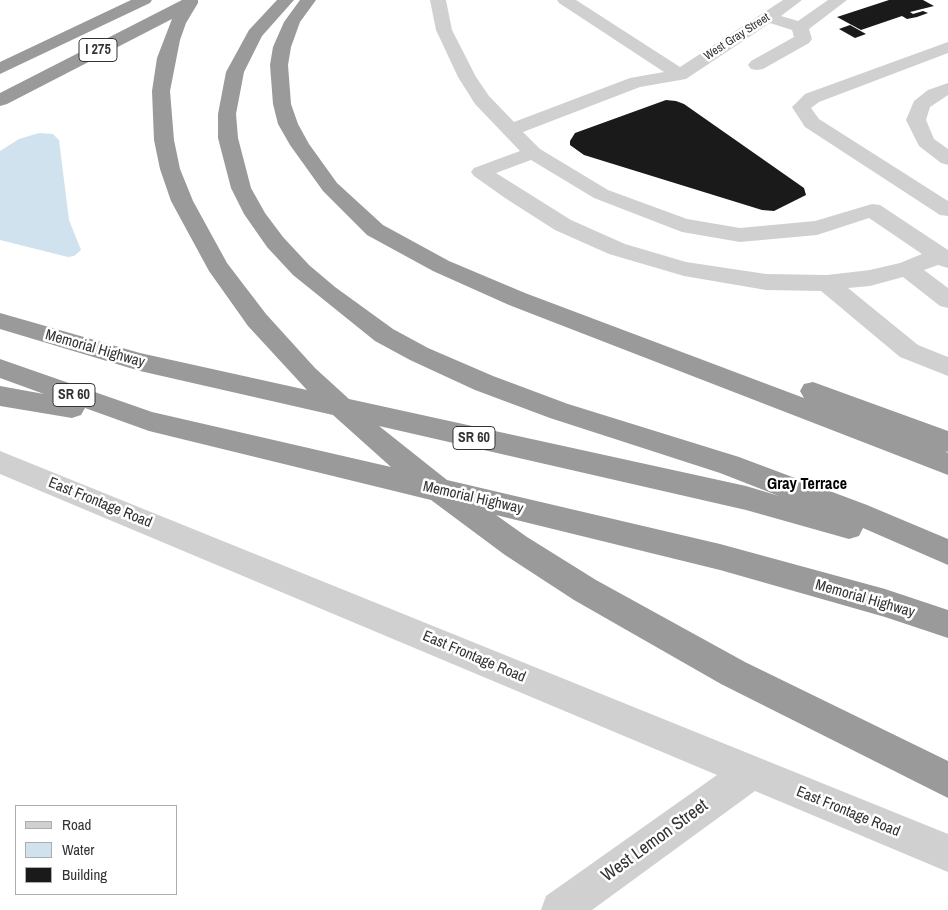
<!DOCTYPE html>
<html>
<head>
<meta charset="utf-8">
<style>
  body { margin:0 }
  #map { position:relative; width:948px; height:910px; overflow:hidden; background:#fff; font-family:"Archivo Narrow",sans-serif }
  canvas { display:block }
  .legend { position:absolute; left:15px; top:805px; width:162px; height:90px; box-sizing:border-box; background:#fff; border:1px solid #adadad; margin:0; padding:6px 9px; list-style:none; font-size:15px; color:#333 }
  .legend li { display:flex; align-items:center; gap:10px; height:25px }
  .legend b { width:25px; border:1px solid #adadad }
</style>
</head>
<body>
<div id="map">
<canvas width="948" height="910"></canvas>
<ul class="legend">
<li><b style="height:6px;background:#d0d0d0"></b>Road</li>
<li><b style="height:14px;background:#cfe2ee"></b>Water</li>
<li><b style="height:14px;background:#1a1a1a"></b>Building</li>
</ul>
</div>
<script>
const ctx = document.querySelector('canvas').getContext('2d');
ctx.lineJoin = 'round';
function fill(path, color) { ctx.fillStyle = color; ctx.fill(path, 'evenodd'); }
const toPath = rows => new Path2D(rows.map(r => 'M' + r).join(''));
function drawText(font, color, halo, rows, align = 'center') {
  ctx.font = font + ' "Archivo Narrow",sans-serif'; ctx.lineWidth = 5; ctx.setLineDash([]); ctx.textBaseline = 'middle'; ctx.strokeStyle = halo; ctx.fillStyle = color; for (const [text, x, y, turn = 0] of rows) {
    ctx.save(); ctx.translate(x, y); ctx.rotate((+turn || 0) * Math.PI / 180); ctx.textAlign = isNaN(turn) ? turn : align; if (halo) ctx.strokeText(text, 0, 0); ctx.fillText(text, 0, 0); ctx.restore();
  }
}
function trace(path, color, width, dash) { ctx.strokeStyle = color; ctx.lineWidth = width; ctx.lineCap = dash ? 'butt' : 'round'; ctx.setLineDash(dash || []); ctx.stroke(path); }
const water = toPath([
  [39,133,53,134,59,140,69,220,81,250,74,256,68,257,0,240,0,151,19,139]
]);
const building = toPath([
  [889,0,923,0,934,6,910,12,913,14,923,11,928,13,917,17,907,19,902,16,861,30,837,17],
  [850,25,866,34,855,38,839,29],
  [666,100,676,101,684,104,804,188,806,195,774,211,762,210,584,155,570,145,570,141,575,133]
]);
const minor = toPath([
  [430,0,446,0,452,30,476,77,489,96,514,122,630,78,664,72,559,3,557,0,576,0,680,67,783,0,802,0,781,16,798,21,828,0,847,0,809,29,812,39,809,43,763,69,757,70,751,69,748,65,751,61,794,37,792,30,770,23,686,79,640,87,523,132,540,149,608,190,687,219,740,228,815,221,872,204,880,205,948,250,948,268,938,265,924,270,948,288,948,308,940,306,903,277,870,286,848,288,918,345,948,357,948,376,900,357,821,291,766,290,684,276,609,254,555,230,505,198,474,176,471,172,474,168,520,151,475,104,458,77,436,30,430,0],
  [531,160,594,198,682,232,740,242,817,235,869,218,922,254,900,263,870,270,827,275,766,274,686,262,625,244,571,220,496,173,531,160],
  [948,42,948,53,819,102,811,108,819,119,948,201,948,216,940,215,805,127,792,107,805,94,948,42],
  [948,83,948,95,930,107,926,120,934,139,948,149,948,165,941,163,919,146,906,120,914,101,928,90,948,83],
  [0,451,948,834,948,872,755,791,592,910,541,910,546,896,717,775,0,474,0,451]
]);
const highway = toPath([
  [131,0,152,0,150,3,0,74,0,62,131,0],
  [182,0,198,0,198,3,186,23,180,40,170,91,174,140,180,169,193,201,227,263,266,314,315,368,349,399,746,486,779,496,720,473,550,418,475,390,410,360,375,341,293,275,267,247,244,214,231,188,218,138,218,114,226,72,249,30,277,0,294,0,262,36,244,72,236,114,238,138,251,188,265,213,283,237,309,265,335,287,393,329,428,348,493,376,568,404,739,457,867,505,948,539,948,565,863,528,859,536,849,539,746,510,379,426,447,480,720,544,885,589,948,610,948,638,885,617,720,570,496,515,527,537,596,580,745,662,948,761,948,798,721,684,574,600,505,555,431,500,149,431,85,408,81,415,72,418,0,406,0,386,44,394,0,378,0,359,152,412,391,467,333,415,140,371,0,329,0,313,140,353,307,390,248,326,209,271,171,201,160,169,154,140,152,91,157,58,172,19,7,104,0,106,0,93,182,0],
  [300,0,316,0,300,22,291,47,288,65,291,104,298,124,309,144,337,183,383,225,449,261,525,293,889,430,804,398,800,391,804,384,813,382,948,431,948,452,945,451,948,453,948,475,509,305,433,271,367,235,323,191,290,145,278,124,273,104,270,65,273,47,284,22,300,0]
]);
const farStreetnames = [
  ["West Gray Street",737,37,-33]
];
const shields = [
  [98,50,38],
  [74,395,42],
  [474,438,42]
];
const shieldNames = [
  ["I 275",98,50],
  ["SR 60",74,395],
  ["SR 60",474,438]
];
const streetNames = [
  ["Memorial Highway",95,349,16],
  ["Memorial Highway",473,498,13],
  ["East Frontage Road",100,503,22],
  ["Memorial Highway",865,599,16],
  ["East Frontage Road",474,657,23],
  ["East Frontage Road",848,812,22]
];
const neighbourhoodNames = [
  ["Gray Terrace",807,485]
];
const nearStreetnames = [
  ["West Lemon Street",655,841,-36]
];
fill(water, '#cfe2ee');
fill(building, '#1a1a1a');
fill(minor, '#d0d0d0');
fill(highway, '#9a9a9a');
drawText('12px', '#333', '#fff', farStreetnames);
for (const [x, y, w] of shields) { const box = new Path2D(); box.roundRect(x - w / 2, y - 11.5, w, 23, 4); ctx.fillStyle = '#fff'; ctx.fill(box); trace(box, '#333', 1); }
drawText('bold 14px', '#333', null, shieldNames);
drawText('15px', '#333', '#fff', streetNames);
drawText('bold 16px', '#000', '#fff', neighbourhoodNames);
drawText('18px', '#333', '#fff', nearStreetnames);
</script>
</body>
</html>
